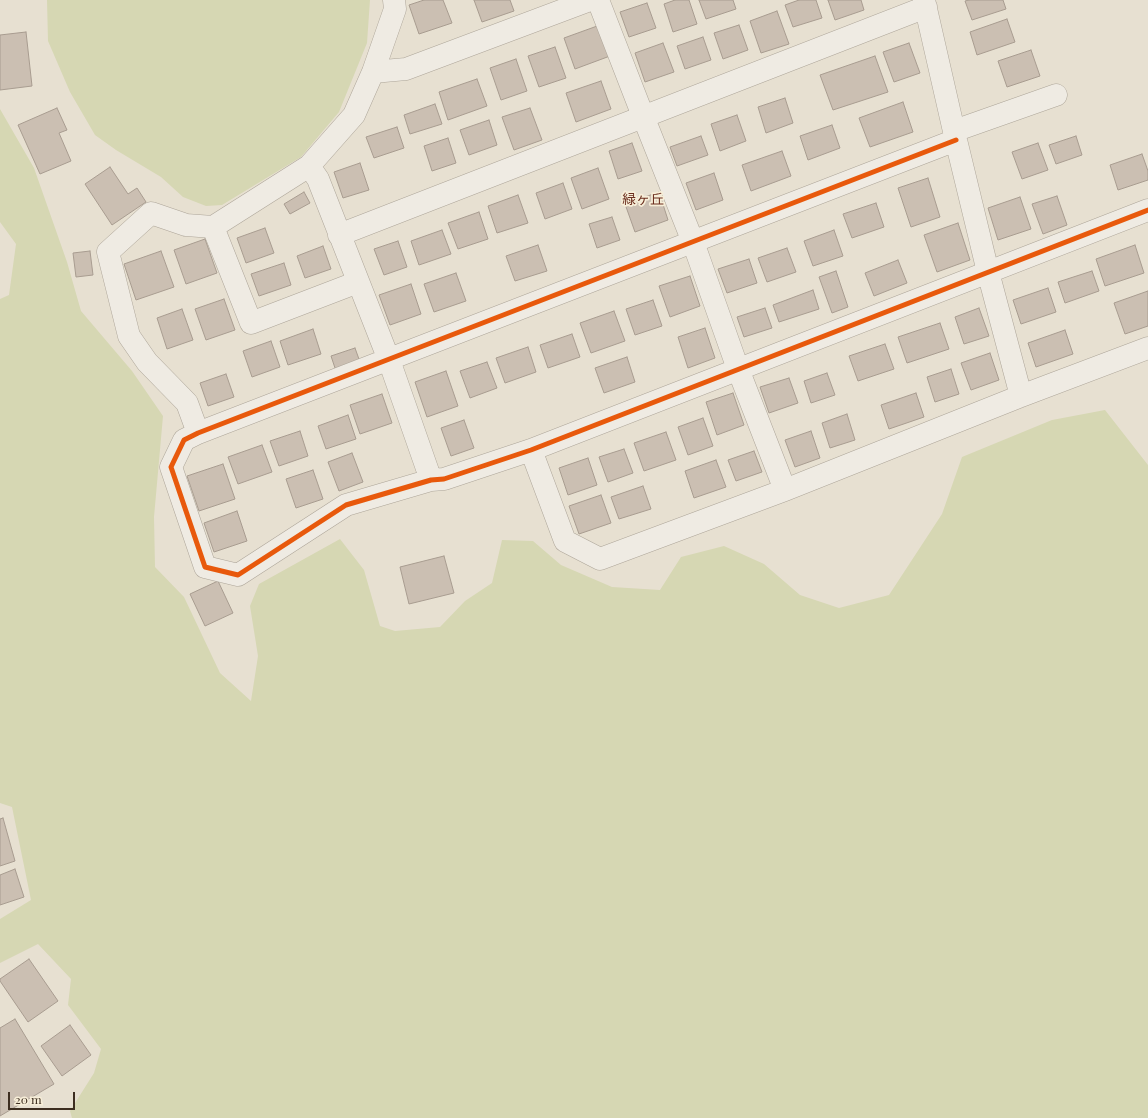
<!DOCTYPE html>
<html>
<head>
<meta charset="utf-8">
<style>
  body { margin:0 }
  #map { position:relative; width:1148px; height:1118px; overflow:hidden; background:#e7e0d1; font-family:"Playfair Display",serif }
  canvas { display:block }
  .scale { position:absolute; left:8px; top:1092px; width:67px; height:18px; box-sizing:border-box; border:2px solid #3d2e20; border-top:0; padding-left:5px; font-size:12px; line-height:14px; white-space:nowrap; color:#3d2e20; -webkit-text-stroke:3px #f7eed8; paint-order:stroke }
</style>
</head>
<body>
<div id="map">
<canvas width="1148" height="1118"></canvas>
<div class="scale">20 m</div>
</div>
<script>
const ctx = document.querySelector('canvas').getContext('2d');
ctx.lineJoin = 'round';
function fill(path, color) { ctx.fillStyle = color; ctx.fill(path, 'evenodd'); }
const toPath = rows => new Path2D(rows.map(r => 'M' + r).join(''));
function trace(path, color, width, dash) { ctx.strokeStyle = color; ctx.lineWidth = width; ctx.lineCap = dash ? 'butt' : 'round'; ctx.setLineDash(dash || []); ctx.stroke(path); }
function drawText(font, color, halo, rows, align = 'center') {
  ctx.font = font + ' "Playfair Display","Noto Sans JP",serif'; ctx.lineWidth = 3.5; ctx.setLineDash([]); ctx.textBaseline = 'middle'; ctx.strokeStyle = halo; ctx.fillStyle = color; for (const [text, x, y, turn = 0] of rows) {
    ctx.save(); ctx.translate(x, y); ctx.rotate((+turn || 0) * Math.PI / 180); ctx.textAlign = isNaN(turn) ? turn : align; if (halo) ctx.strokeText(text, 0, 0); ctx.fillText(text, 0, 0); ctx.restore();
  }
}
const green = toPath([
  [47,0,370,0,367,43,339,112,301,157,222,205,206,206,183,197,161,177,116,150,95,135,70,92,48,41],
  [0,109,34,168,67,262,81,311,132,371,163,416,154,517,155,567,184,597,220,673,251,701,258,656,250,606,259,584,340,539,364,570,380,626,395,631,440,627,465,601,492,583,502,540,533,541,561,565,612,587,660,590,681,557,724,546,764,564,800,595,839,608,889,595,942,514,962,457,1052,420,1105,410,1148,465,1148,1118,72,1118,70,1111,94,1073,101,1049,68,1005,71,979,38,944,0,963,0,919,31,900,12,807,0,803,0,299,9,295,16,244,0,222]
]);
const building = toPath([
  [424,0,443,0,452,23,419,34,409,5,424,0],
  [474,0,510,0,514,11,482,22,474,0],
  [675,0,689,0,697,24,673,32,664,4,675,0],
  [699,0,733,0,736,9,706,19,699,0],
  [799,0,816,0,822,18,793,27,785,5,799,0],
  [828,0,861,0,864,10,835,20,828,0],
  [969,0,1003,0,1006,9,972,20,965,1,969,0],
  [647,3,656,28,629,37,620,12,647,3],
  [777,11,789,44,761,53,750,21,777,11],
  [1007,19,1015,42,977,55,970,32,1007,19],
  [600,25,610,56,575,69,564,38,600,25],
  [739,25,748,50,723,59,714,33,739,25],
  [26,32,32,86,0,90,0,35,26,32],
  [703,37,711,60,685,69,677,46,703,37],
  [663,43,674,72,645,82,635,53,663,43],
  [909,43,920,73,894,82,883,52,909,43],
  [555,47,566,78,539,87,528,56,555,47],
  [1031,50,1040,76,1007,87,998,61,1031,50],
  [875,56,888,92,833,110,820,75,875,56],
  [516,59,527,91,501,100,490,68,516,59],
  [477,79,487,106,448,120,439,92,477,79],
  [601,81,611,109,576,122,566,93,601,81],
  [785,98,793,123,766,133,758,107,785,98],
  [903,102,913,132,870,147,859,118,903,102],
  [435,104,442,124,410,134,404,115,435,104],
  [57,108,67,130,59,133,71,161,40,174,18,125,57,108],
  [530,108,542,140,514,150,502,117,530,108],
  [737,115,746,141,720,151,711,124,737,115],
  [489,120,497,145,469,155,460,130,489,120],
  [832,125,840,148,808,160,800,136,832,125],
  [397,127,404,148,374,158,366,137,397,127],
  [701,136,708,155,677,166,670,147,701,136],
  [1076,136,1082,155,1056,164,1049,145,1076,136],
  [448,138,456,163,432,171,424,146,448,138],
  [632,143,642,171,618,179,609,151,632,143],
  [1038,143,1048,170,1022,179,1012,152,1038,143],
  [782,151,791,176,751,191,742,165,782,151],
  [1142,154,1148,171,1148,180,1118,190,1110,165,1142,154],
  [360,163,369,190,343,198,334,172,360,163],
  [110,167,128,194,137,188,146,202,112,225,85,184,110,167],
  [598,168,609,199,582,209,571,178,598,168],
  [714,173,723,200,696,210,686,183,714,173],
  [928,178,940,217,911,227,898,188,928,178],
  [563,183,572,209,545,219,536,193,563,183],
  [304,192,310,203,290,214,284,204,304,192],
  [659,192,668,220,635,232,625,204,659,192],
  [518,195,528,223,497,233,488,206,518,195],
  [1057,196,1067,225,1043,234,1032,204,1057,196],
  [1020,197,1031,229,998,240,988,208,1020,197],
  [876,203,884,227,852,238,843,214,876,203],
  [479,212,488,239,458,249,448,223,479,212],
  [612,217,620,240,597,248,589,224,612,217],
  [958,223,970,260,937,272,924,235,958,223],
  [265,228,274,253,246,263,237,238,265,228],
  [442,230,451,254,419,265,411,241,442,230],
  [834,230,843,256,813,266,804,241,834,230],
  [205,239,217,273,186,284,174,250,205,239],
  [398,241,407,267,384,275,374,249,398,241],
  [538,245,547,271,515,281,506,256,538,245],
  [1135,245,1144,273,1105,286,1096,259,1135,245],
  [323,246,331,269,305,278,297,256,323,246],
  [787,248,796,272,767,282,758,258,787,248],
  [90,251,93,275,76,277,73,253,90,251],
  [161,251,174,287,136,300,124,264,161,251],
  [749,259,757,283,727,293,718,269,749,259],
  [898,260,907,283,874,296,865,273,898,260],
  [284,263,291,285,259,296,251,274,284,263],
  [836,271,848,307,832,313,819,277,836,271],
  [1092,271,1099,291,1065,303,1058,282,1092,271],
  [456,273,466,301,434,312,424,284,456,273],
  [690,276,700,306,670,317,659,286,690,276],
  [411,284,421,314,390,325,379,295,411,284],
  [1048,288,1056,312,1021,324,1013,300,1048,288],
  [813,290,819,309,779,322,773,305,813,290],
  [1148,291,1148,326,1125,334,1114,303,1148,291],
  [224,299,235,330,206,340,195,309,224,299],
  [653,300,662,326,635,335,626,309,653,300],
  [765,308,772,328,744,337,737,317,765,308],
  [979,308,989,336,964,344,955,317,979,308],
  [182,309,193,340,167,349,157,318,182,309],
  [614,311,625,341,591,353,580,323,614,311],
  [940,323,949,349,907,363,898,337,940,323],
  [705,328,715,358,688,368,678,337,705,328],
  [313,329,321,354,288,365,280,341,313,329],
  [1065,330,1073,354,1036,367,1028,343,1065,330],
  [572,334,580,357,548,368,540,345,572,334],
  [271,341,280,367,252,377,243,351,271,341],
  [885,344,894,369,858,381,849,356,885,344],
  [528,347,536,372,505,383,496,358,528,347],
  [355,348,360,362,336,371,331,356,355,348],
  [990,353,999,380,971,390,961,363,990,353],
  [627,357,635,382,604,393,595,368,627,357],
  [487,362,497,388,470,398,460,371,487,362],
  [951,369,959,394,935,402,927,377,951,369],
  [446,371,458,406,427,417,415,382,446,371],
  [827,373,835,395,811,403,804,381,827,373],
  [226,374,234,397,208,406,200,383,226,374],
  [789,378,798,403,769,413,760,387,789,378],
  [733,393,744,425,717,435,706,402,733,393],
  [916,393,924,417,889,429,881,405,916,393],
  [382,394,392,423,360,434,350,405,382,394],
  [847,414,855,440,830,448,822,423,847,414],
  [348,415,356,439,326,449,318,426,348,415],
  [703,418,713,446,688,455,678,427,703,418],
  [464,420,474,448,451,456,441,428,464,420],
  [300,431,308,456,279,466,270,441,300,431],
  [811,431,820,458,795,467,785,440,811,431],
  [666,432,676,460,644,471,634,443,666,432],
  [262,445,272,472,238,484,228,457,262,445],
  [624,449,633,473,608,482,599,457,624,449],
  [754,451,762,472,736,481,728,460,754,451],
  [352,453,363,482,339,491,328,462,352,453],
  [588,458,597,485,568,495,559,468,588,458],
  [716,460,726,487,694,498,685,471,716,460],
  [223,464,235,499,199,511,187,476,223,464],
  [313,470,323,499,296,508,286,479,313,470],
  [643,486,651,509,619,519,611,497,643,486],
  [601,495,611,523,579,534,569,506,601,495],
  [237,511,247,541,214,552,204,523,237,511],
  [444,556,454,593,409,604,400,567,444,556],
  [218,581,233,613,205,626,190,594,218,581],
  [3,818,15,861,0,866,0,819,3,818],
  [15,869,24,897,0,905,0,875,15,869],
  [29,959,58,1001,28,1022,0,981,0,979,29,959],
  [15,1019,54,1084,0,1116,0,1028,15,1019],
  [70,1025,91,1055,62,1076,41,1046,70,1025]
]);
const minor = toPath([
  [598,0,643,116,693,242,738,369,785,490],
  [924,0,956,140,988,272,1021,396],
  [373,72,406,69,590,0],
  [954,131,1056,95],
  [956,140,198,433,184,440,171,467,205,567,238,575,346,505,431,480,444,479,531,450,1148,210],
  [309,166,318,179,389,360,431,480],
  [213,227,251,323,358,282],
  [339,235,926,7],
  [198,433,187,403,147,362,129,336,108,252,151,213,186,225,213,227,309,166,354,115,373,72,395,9,394,0],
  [531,450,565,541,600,559,785,490,1021,396,1148,348]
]);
const cycleway = toPath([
  [956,140,198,433,184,440,171,467,205,567,238,575,346,505,431,480,444,479,531,450,1148,210]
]);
const quarterNames = [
  ["緑ヶ丘",643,200]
];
fill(green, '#d6d7b3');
fill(building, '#cbbfb2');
trace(building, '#a89c90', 1);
trace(minor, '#ada599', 23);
trace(minor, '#efebe3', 22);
trace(cycleway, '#e8590c', 5);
drawText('14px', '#6b2e1e', '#f7eed8', quarterNames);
</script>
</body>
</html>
